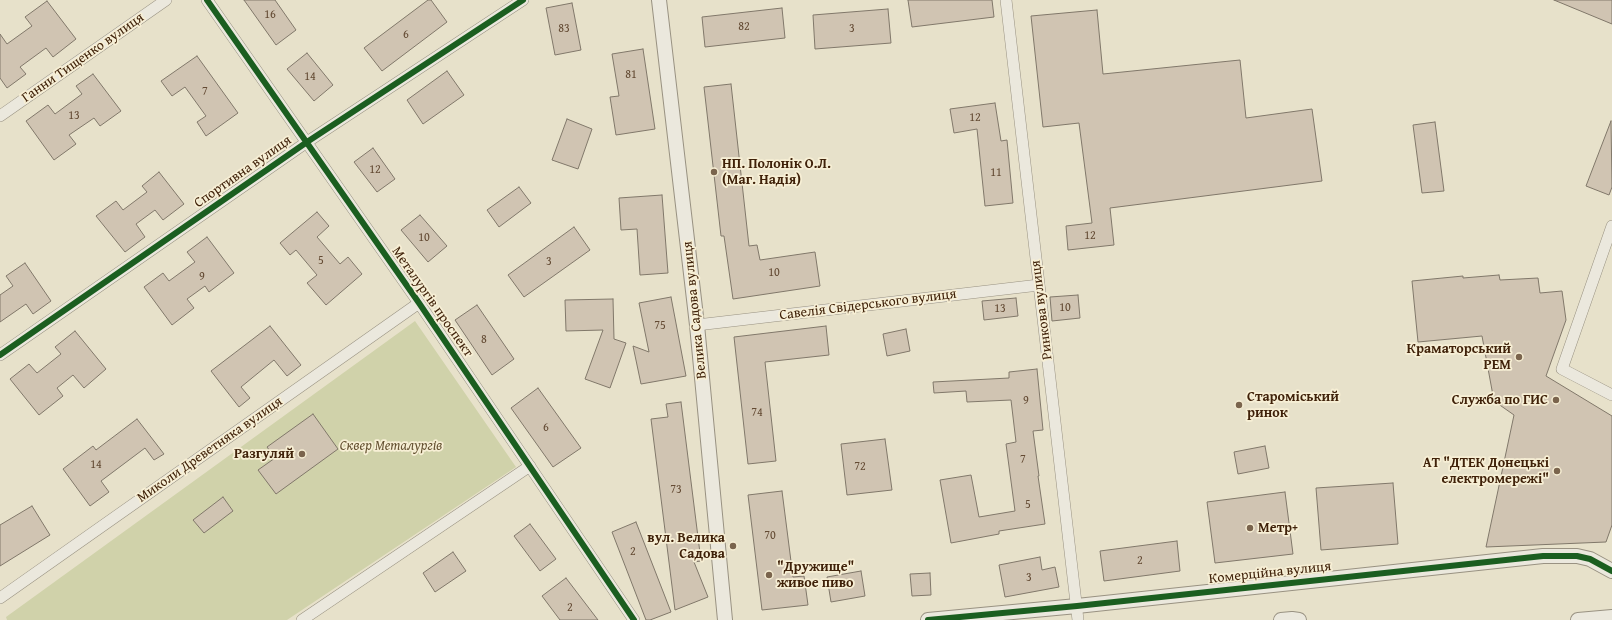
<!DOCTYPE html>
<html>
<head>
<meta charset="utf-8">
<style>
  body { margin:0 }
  canvas { display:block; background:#e7e1ca }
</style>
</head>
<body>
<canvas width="1612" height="620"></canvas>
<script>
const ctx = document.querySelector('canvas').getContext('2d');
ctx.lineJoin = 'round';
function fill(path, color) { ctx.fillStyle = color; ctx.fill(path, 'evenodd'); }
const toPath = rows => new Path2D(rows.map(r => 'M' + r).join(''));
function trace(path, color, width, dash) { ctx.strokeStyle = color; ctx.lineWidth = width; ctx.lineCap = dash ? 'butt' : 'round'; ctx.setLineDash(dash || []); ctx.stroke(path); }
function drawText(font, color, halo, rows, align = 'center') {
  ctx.font = font + ' "Gentium Book Plus",serif'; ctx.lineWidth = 3.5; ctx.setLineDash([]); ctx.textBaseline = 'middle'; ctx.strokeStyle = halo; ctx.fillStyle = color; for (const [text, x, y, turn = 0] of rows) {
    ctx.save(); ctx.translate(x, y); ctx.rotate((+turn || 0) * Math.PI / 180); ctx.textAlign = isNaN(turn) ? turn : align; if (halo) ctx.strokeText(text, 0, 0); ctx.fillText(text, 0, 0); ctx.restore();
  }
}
const green = toPath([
  [415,321,516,467,287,620,7,620,6,617]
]);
const building = toPath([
  [244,0,275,0,296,30,276,45,244,0],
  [428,0,431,0,447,22,382,71,364,48,428,0],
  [908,0,992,0,994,17,912,27,908,0],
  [1554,0,1612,0,1612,24,1554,0],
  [47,1,76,39,53,57,46,48,20,67,26,74,7,88,0,78,0,34,7,44,32,26,25,17,47,1],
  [572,3,581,50,555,55,546,8,572,3],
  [782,8,785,38,705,47,702,17,782,8],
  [888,9,891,43,815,49,813,15,888,9],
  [1097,10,1103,74,1240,60,1246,118,1312,109,1322,181,1110,208,1114,245,1068,250,1066,226,1092,223,1079,123,1043,127,1031,16,1097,10],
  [643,49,655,129,616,135,610,97,619,96,612,54,643,49],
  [307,53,333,85,314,101,287,69,307,53],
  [197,56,238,113,206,136,197,122,206,116,185,87,172,96,161,81,197,56],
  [447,71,464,95,423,124,407,100,447,71],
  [93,74,121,111,100,126,94,118,69,135,76,144,54,160,26,121,48,105,55,114,82,94,76,86,93,74],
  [731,84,749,246,757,245,760,260,815,252,820,286,733,299,724,236,721,236,704,87,731,84],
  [995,103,1001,141,1007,140,1013,203,985,206,977,129,954,133,950,109,995,103],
  [567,119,592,129,578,169,552,160,567,119],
  [1611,121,1612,187,1609,195,1586,186,1611,121],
  [1435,122,1444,191,1422,193,1413,125,1435,122],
  [373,148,395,179,377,192,354,162,373,148],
  [159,172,184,204,163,220,155,210,136,224,145,237,125,252,96,216,116,201,123,210,147,192,142,186,159,172],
  [519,187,531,203,499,227,487,210,519,187],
  [662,195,668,273,640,275,637,229,621,230,619,198,662,195],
  [317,212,329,226,317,237,340,264,348,257,362,274,326,305,307,283,317,275,296,250,290,255,280,243,317,212],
  [420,215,447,246,428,262,401,230,420,215],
  [574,227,590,250,524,297,508,275,574,227],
  [207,237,234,273,209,292,205,286,187,299,194,308,172,325,144,287,163,273,169,281,195,262,187,252,207,237],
  [25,263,51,301,33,314,26,304,0,322,0,295,13,286,6,276,25,263],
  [1499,275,1500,280,1538,278,1540,293,1562,291,1566,320,1546,376,1612,416,1612,525,1606,542,1486,547,1514,415,1494,401,1482,336,1418,342,1412,281,1463,276,1463,278,1499,275],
  [1078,295,1080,318,1052,321,1050,297,1078,295],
  [671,297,686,376,641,384,633,346,649,352,639,303,671,297],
  [1016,298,1018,316,984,320,982,301,1016,298],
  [613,299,614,339,626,343,610,388,585,379,603,330,566,331,565,300,613,299],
  [477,305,514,359,492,375,455,320,477,305],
  [270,326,301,365,287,376,274,360,241,387,250,398,239,407,211,371,270,326],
  [826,326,829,355,765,362,776,461,748,464,734,337,826,326],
  [906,329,910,351,887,356,883,334,906,329],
  [75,331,106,369,84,388,73,375,57,388,63,396,39,415,10,379,29,364,37,373,61,354,55,347,75,331],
  [1037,369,1043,430,1033,431,1039,476,1038,476,1045,524,999,531,999,534,951,543,940,480,971,475,979,517,1015,511,1006,444,1016,442,1011,400,967,402,966,391,934,393,933,382,1009,378,1009,372,1037,369],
  [538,388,581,448,553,467,511,408,538,388],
  [681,402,701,561,694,562,708,597,675,610,651,419,668,417,666,404,681,402],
  [313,414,338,449,276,494,258,470,275,458,267,447,313,414],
  [137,419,164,454,154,460,145,448,101,481,109,492,90,506,63,469,93,446,96,450,137,419],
  [885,439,892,490,847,495,841,444,885,439],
  [1265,446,1269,468,1238,474,1234,452,1265,446],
  [1393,483,1398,544,1321,550,1316,488,1393,483],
  [782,491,793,577,804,576,808,605,762,610,748,495,782,491],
  [1285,492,1293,554,1215,563,1207,502,1285,492],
  [223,497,233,511,204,533,193,520,223,497],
  [32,506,50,535,0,566,0,525,32,506],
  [636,522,671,612,650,620,646,620,612,532,636,522],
  [530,524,556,559,540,571,514,536,530,524],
  [1177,541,1180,571,1104,581,1100,551,1177,541],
  [453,552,466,571,435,592,423,573,453,552],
  [1040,557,1042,570,1055,567,1059,587,1005,597,999,565,1040,557],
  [861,571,865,596,831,602,827,577,861,571],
  [930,573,931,595,912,596,910,574,930,573],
  [566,578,598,620,560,620,542,596,566,578]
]);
const minor = toPath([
  [207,0,419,303,634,620],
  [1006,0,1078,620],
  [0,116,166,0],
  [1612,226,1562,369,1612,395],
  [697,325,1039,285],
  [0,355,307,142,523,0],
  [0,598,419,303],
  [302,620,530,466]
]);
const tertiary = toPath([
  [659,0,697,325,725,620],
  [928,620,1077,606,1543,556,1577,556,1590,559,1612,571],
  [1281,620,1292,619,1299,620],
  [1578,620,1612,617]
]);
const cycleway = toPath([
  [207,0,419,303,634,620],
  [0,355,307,142,523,0],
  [928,620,1077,606,1543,556,1577,556,1590,559,1612,571]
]);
const markers = [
  [714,172,4,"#7a644d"],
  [1519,357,4,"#7a644d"],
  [1556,400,4,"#7a644d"],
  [1239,405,4,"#7a644d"],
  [302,454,4,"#7a644d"],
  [1557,471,4,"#7a644d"],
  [1250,528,4,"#7a644d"],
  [733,546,4,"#7a644d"],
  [769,575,4,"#7a644d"]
];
const numberNames = [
  ["16",270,15],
  ["82",744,27],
  ["83",564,29],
  ["3",852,29],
  ["6",406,35],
  ["81",631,75],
  ["14",310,77],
  ["7",205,92],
  ["13",74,116],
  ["12",975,118],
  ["12",375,170],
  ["11",996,173],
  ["12",1090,236],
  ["10",424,238],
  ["5",321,261],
  ["3",549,262],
  ["10",774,273],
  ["9",202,277],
  ["10",1065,308],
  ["13",1000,309],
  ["75",660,326],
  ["8",484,340],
  ["9",1026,401],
  ["74",757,413],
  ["6",546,428],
  ["7",1023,460],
  ["14",96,465],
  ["72",860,467],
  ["73",676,490],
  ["5",1028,505],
  ["70",770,536],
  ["2",633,552],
  ["2",1140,561],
  ["3",1029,578],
  ["2",570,608]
];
const streetNames = [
  ["Ганни Тищенко вулиця",83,58,-35],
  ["Спортивна вулиця",243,172,-35],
  ["Металургів проспект",432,302,55],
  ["Савелія Свідерського вулиця",868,305,-7],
  ["Велика Садова вулиця",695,310,-96],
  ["Ринкова вулиця",1042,310,-97],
  ["Миколи Древетняка вулиця",210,450,-35],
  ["Комерційна вулиця",1270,573,-6]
];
const poiNames = [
  ["НП. Полонік О.Л.",722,164,"left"],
  ["(Маг. Надія)",722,180,"left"],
  ["Краматорський",1511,349],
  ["РЕМ",1511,365],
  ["Староміський",1247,397,"left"],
  ["ринок",1247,413,"left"],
  ["Служба по ГИС",1548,400],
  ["Разгуляй",294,454],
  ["АТ \"ДТЕК Донецькі",1549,463],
  ["електромережі\"",1549,479],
  ["Метр+",1258,528,"left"],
  ["вул. Велика",725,538],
  ["Садова",725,554],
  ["\"Дружище\"",777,567,"left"],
  ["живое пиво",777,583,"left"]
];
const parkNames = [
  ["Сквер Металургів",391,446]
];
fill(green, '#d0d2aa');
fill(building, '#d0c4b2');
trace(building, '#81786a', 1);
trace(minor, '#999282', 12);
trace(tertiary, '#999282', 16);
trace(minor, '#ebe8dd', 11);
trace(tertiary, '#ebe8dd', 14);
trace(cycleway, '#1b5e20', 6);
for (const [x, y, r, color] of markers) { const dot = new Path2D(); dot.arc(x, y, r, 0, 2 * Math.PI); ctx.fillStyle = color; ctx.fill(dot); trace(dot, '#f7efd5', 1.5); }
drawText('12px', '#634a33', null, numberNames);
drawText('14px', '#3f2109', '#f7efd5', streetNames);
drawText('bold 14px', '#3f2109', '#f7efd5', poiNames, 'right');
drawText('italic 14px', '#655232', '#f7efd5', parkNames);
</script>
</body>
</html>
